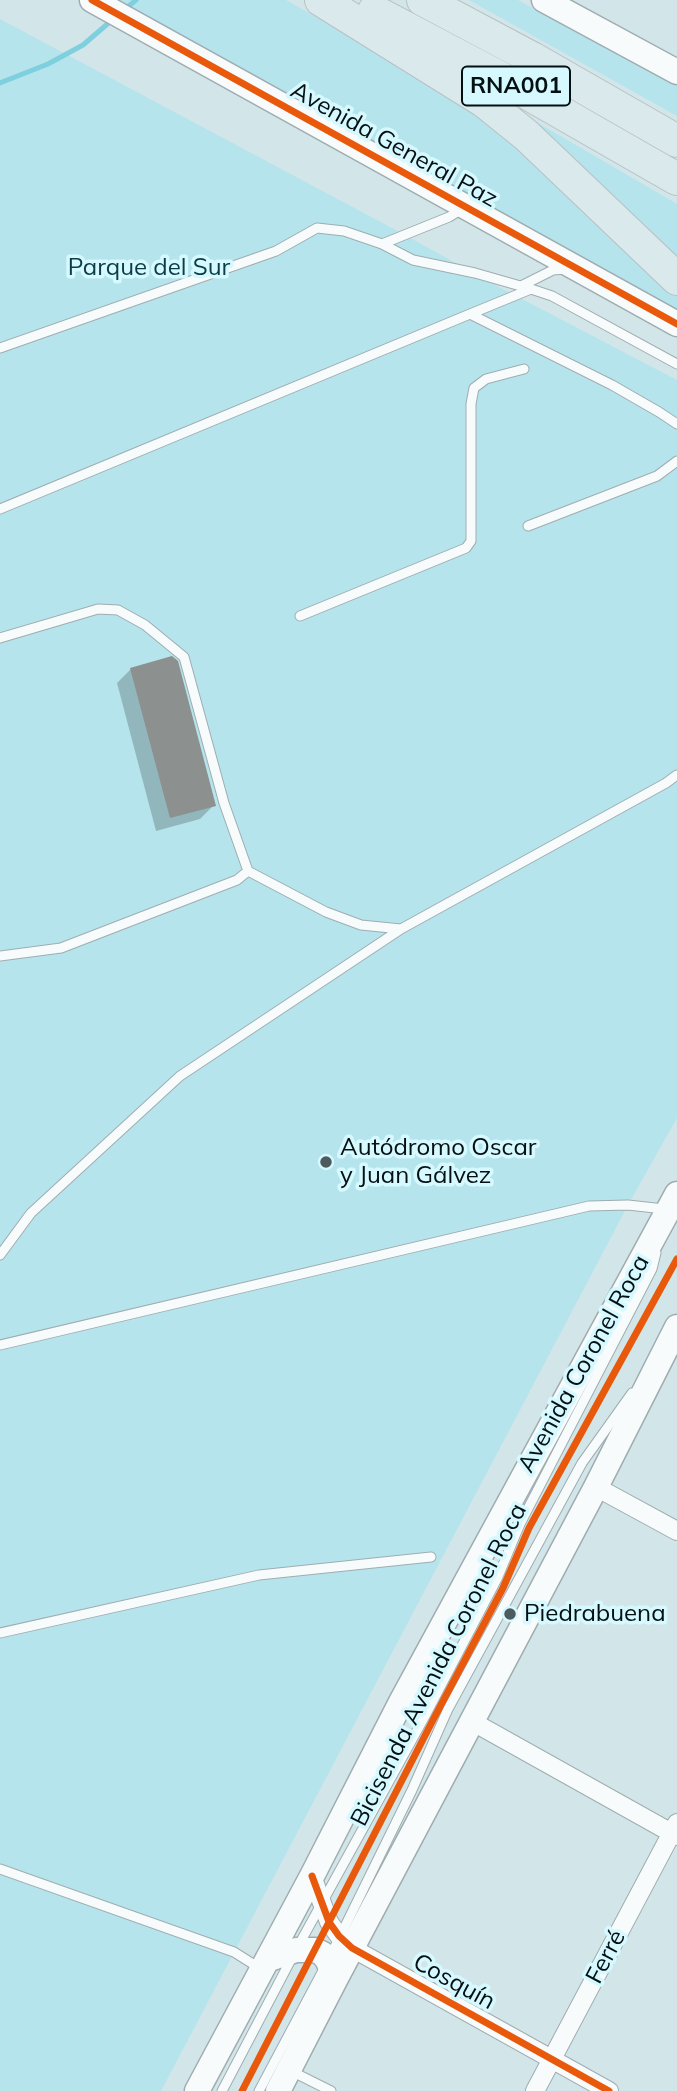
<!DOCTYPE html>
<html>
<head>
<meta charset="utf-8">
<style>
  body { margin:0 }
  canvas { display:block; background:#d2e5e8 }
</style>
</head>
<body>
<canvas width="677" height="2091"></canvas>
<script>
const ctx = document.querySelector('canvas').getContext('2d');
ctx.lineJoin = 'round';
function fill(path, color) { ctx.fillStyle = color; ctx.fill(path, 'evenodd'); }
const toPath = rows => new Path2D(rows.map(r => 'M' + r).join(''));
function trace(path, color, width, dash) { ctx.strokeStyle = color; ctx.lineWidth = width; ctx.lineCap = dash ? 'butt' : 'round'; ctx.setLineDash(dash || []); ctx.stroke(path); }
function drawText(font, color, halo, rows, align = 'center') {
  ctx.font = font + ' Mulish,sans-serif'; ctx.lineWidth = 7; ctx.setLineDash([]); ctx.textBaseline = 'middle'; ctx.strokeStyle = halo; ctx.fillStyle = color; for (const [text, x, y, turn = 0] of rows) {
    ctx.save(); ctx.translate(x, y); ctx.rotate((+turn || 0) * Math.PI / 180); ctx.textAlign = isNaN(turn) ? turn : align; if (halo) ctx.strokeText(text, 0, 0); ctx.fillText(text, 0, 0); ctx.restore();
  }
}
const green = toPath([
  [101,0,286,0,428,80,515,143,677,293,677,313],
  [469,0,518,0,677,86,677,116],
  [0,19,405,235,499,287,677,380,677,1118,628,1205,161,2091,0,2091],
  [509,106,677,204,677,272]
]);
const shadow = toPath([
  [131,669,214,805,200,819,156,831,117,683]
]);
const stream = toPath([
  [125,9,136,0],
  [0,83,48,64,83,45,112,20]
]);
const building = toPath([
  [172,656,178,661,216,806,170,818,130,668]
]);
const lane = toPath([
  [382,244,449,217,462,209],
  [521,286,553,270,565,269],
  [470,314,531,289,552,296,677,364],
  [0,348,276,251,317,228,344,231,382,244,413,260,475,273,531,289],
  [0,509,470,314,612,385,659,412,677,424],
  [528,526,657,476,677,461],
  [300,616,466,548,471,541,471,404,474,388,486,379,524,369],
  [0,638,98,609,118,610,145,625,184,657,224,803,248,871,326,912,361,925,401,929],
  [0,956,61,948,237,880,248,871],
  [0,1255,31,1213,180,1076,401,929,666,783,677,775],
  [0,1345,589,1206,628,1205,664,1209],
  [0,1633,259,1575,431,1557],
  [0,1869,234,1952,261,1969],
  [291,2071,331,2091],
  [222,2091,296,1950,425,1716,497,1579,520,1524,652,1269,656,1253],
  [259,2091,328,1961,412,1790,448,1709,582,1463,632,1393]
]);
const street = toPath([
  [596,1487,677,1531],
  [473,1722,677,1836],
  [312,1876,329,1922,339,1936,352,1948,609,2091],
  [535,2091,677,1823]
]);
const secondary = toPath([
  [92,0,677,324],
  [544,0,677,72],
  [267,1960,296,1950,315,1950,323,1954,328,1961,335,1980],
  [197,2091,312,1876,401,1702,677,1194],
  [278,2091,335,1980,596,1487,677,1327]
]);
const highway = toPath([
  [321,0,485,102,526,135,677,279],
  [423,0,532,58,677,141],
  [374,11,499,77,677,179]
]);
const cycleway = toPath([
  [92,0,677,324],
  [312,1876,329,1922,339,1936,352,1948,609,2091],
  [242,2091,433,1720,503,1588,529,1528,677,1259]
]);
const markers = [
  [326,1162,7,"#4d5b5e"],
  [510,1614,7,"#4d5b5e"]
];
const shields = [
  [516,86,108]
];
const shieldNames = [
  ["RNA001",516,86]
];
const streetNames = [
  ["Avenida General Paz",394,145,29],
  ["Avenida Coronel Roca",584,1364,-61],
  ["Bicisenda Avenida Coronel Roca",439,1665,-63],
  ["Ferré",606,1957,-62],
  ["Cosquín",454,1982,29]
];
const parkNames = [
  ["Parque del Sur",149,268]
];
const poiNames = [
  ["Autódromo Oscar",340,1148],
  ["y Juan Gálvez",340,1176],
  ["Piedrabuena",524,1614]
];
fill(green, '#b6e4ec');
fill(shadow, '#0003');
trace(stream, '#7fd0de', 5);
fill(building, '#8c908e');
trace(lane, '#9fadb0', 11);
trace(street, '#9fadb0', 20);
trace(secondary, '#9fadb0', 27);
trace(highway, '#b8c1c3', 34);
trace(lane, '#f8fbfc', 9);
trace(street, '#f8fbfc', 18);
trace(secondary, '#f8fbfc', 24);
trace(highway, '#dae9eb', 32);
trace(cycleway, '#e8590c', 7);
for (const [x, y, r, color] of markers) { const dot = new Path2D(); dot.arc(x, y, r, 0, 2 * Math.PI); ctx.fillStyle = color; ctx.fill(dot); trace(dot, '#d5f9ff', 2.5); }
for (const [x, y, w] of shields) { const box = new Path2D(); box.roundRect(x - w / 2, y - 19.5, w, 39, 5); ctx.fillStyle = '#d5f9ff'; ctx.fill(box); trace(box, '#051013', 2); }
drawText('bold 23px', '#051013', null, shieldNames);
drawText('24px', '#051013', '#d5f9ff', streetNames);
drawText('24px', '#0a3d45', '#d5f9ff', parkNames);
drawText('24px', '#051013', '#d5f9ff', poiNames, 'left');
</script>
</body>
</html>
